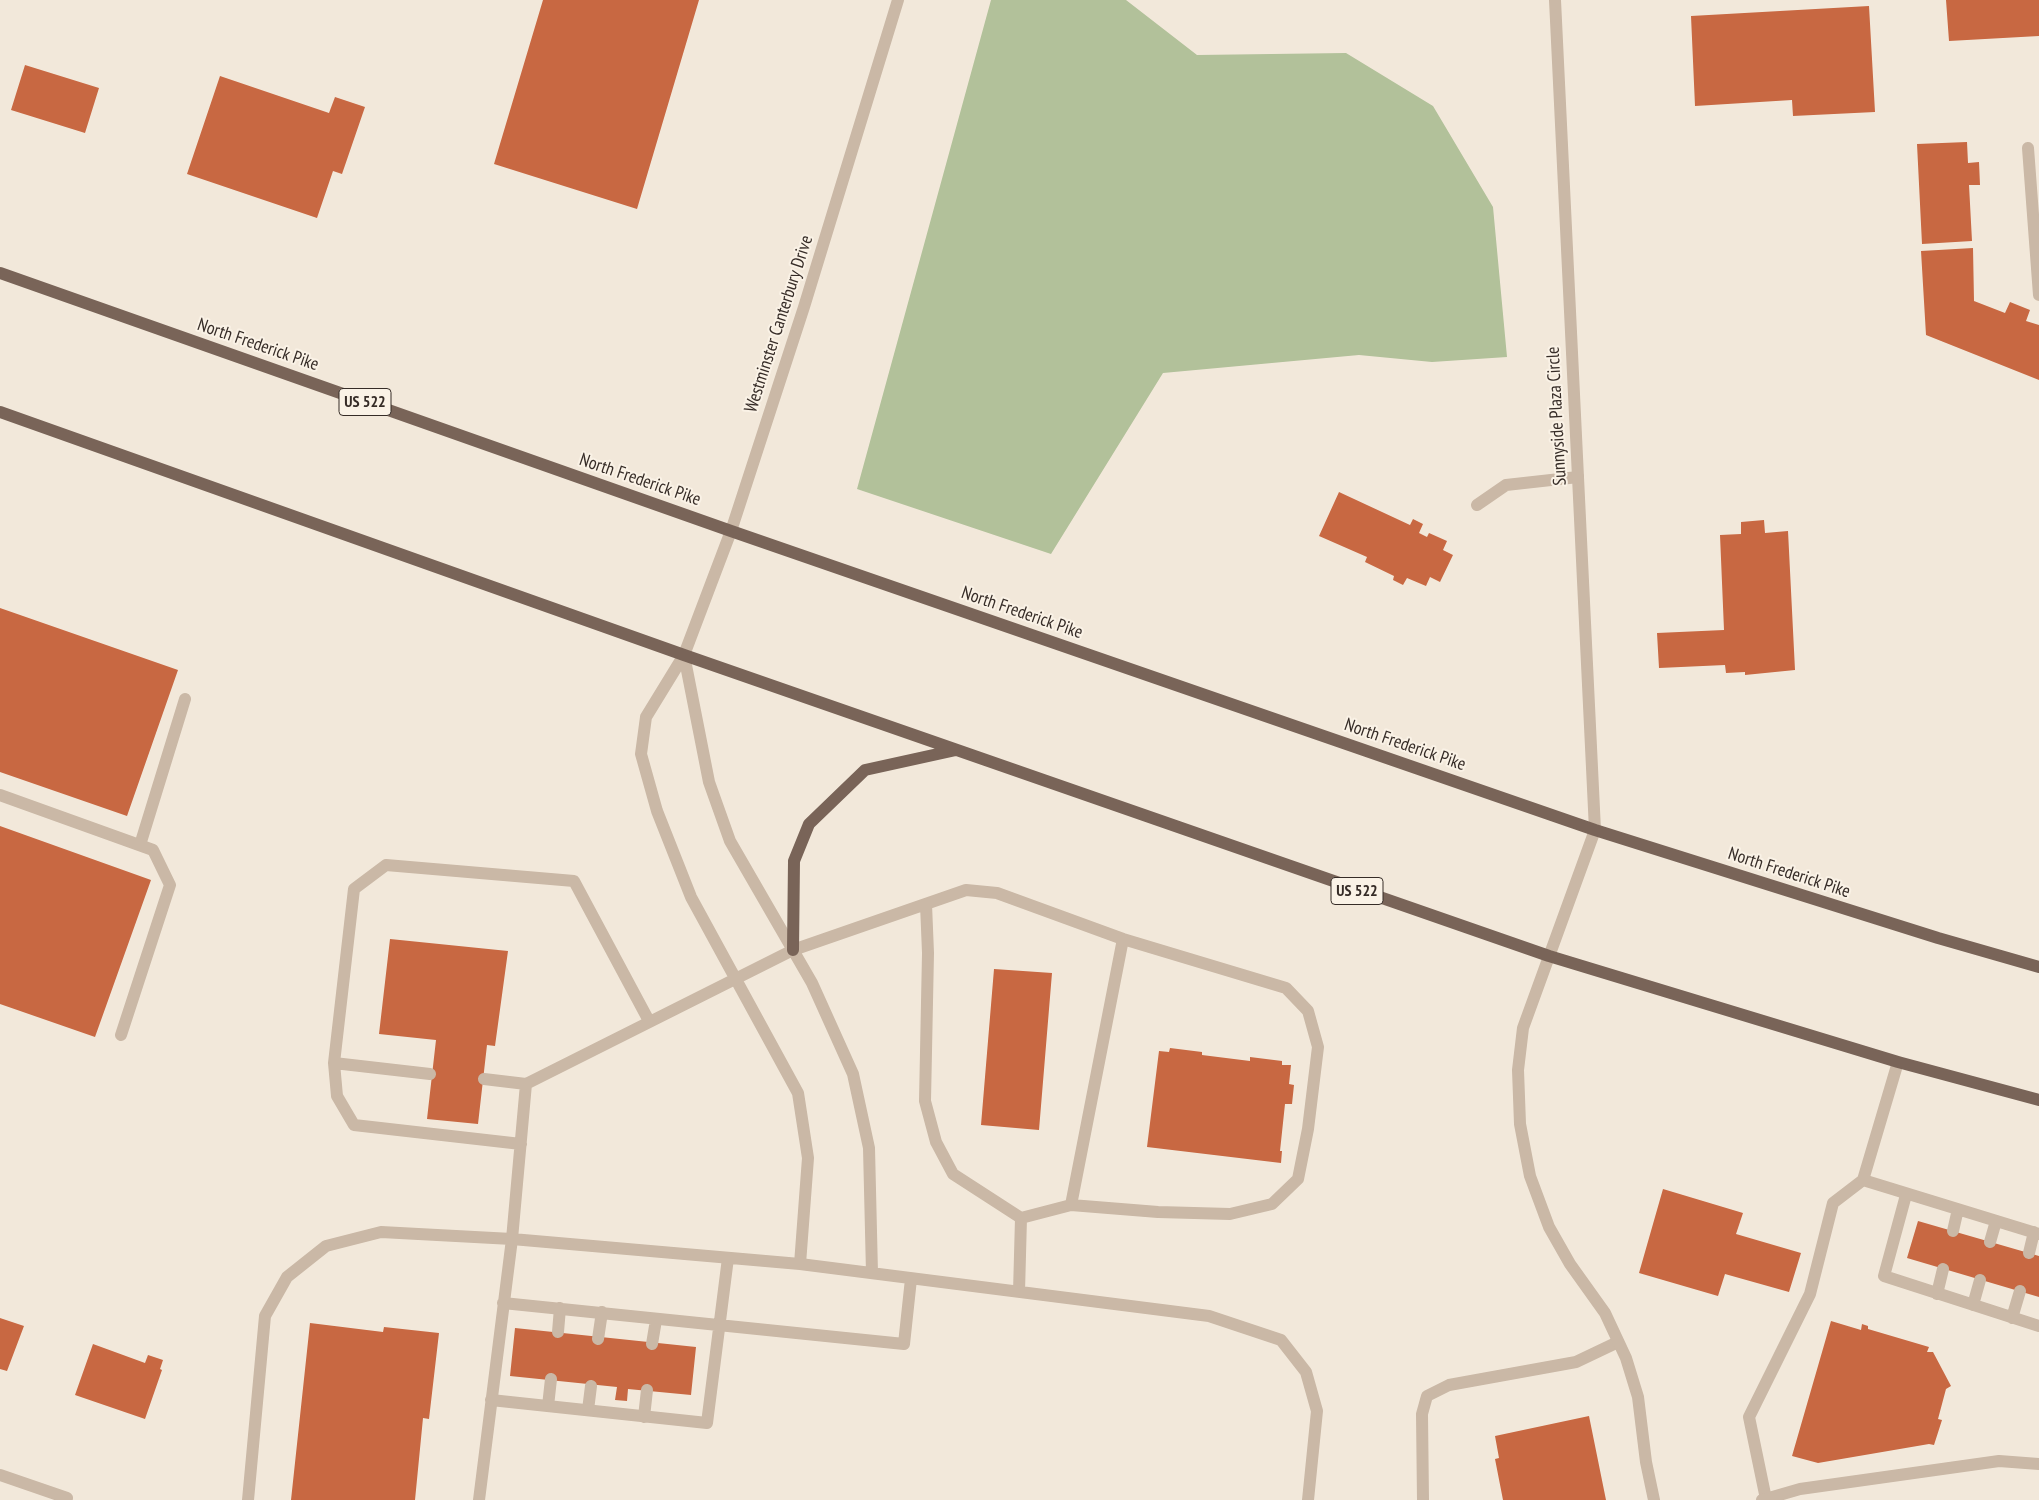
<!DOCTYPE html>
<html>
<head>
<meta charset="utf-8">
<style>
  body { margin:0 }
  canvas { display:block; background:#f2e8da }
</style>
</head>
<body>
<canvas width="2039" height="1500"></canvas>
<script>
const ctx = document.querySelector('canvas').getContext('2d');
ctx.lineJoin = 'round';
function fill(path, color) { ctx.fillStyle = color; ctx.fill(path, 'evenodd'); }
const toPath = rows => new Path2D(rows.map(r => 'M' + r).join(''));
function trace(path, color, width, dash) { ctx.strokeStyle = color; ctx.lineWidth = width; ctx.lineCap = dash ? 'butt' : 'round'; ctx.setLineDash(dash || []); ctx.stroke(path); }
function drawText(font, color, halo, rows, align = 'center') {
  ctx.font = font + ' "PT Sans Narrow",sans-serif'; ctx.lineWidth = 4; ctx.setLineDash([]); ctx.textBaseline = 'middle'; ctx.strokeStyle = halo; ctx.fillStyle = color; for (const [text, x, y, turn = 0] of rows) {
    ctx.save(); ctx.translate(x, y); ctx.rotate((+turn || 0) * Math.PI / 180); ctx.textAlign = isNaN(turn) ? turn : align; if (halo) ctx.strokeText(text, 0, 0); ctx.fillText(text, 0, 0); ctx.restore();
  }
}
const green = toPath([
  [991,0,1126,0,1197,55,1346,53,1433,106,1493,207,1507,357,1432,362,1359,355,1163,373,1051,554,857,489]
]);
const building = toPath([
  [543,0,699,0,637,209,494,164],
  [1946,0,2039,0,2039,36,1949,41],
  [1869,6,1875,112,1793,116,1792,100,1695,106,1691,16],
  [25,65,99,88,85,133,11,110],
  [220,76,329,113,335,97,365,107,342,174,333,171,317,218,187,174],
  [1967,142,1968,163,1979,162,1980,185,1969,185,1972,241,1922,244,1917,144],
  [1973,248,1974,301,2005,313,2010,302,2030,310,2026,321,2039,325,2039,380,1926,335,1921,251],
  [1339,492,1410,525,1413,519,1423,524,1419,533,1427,537,1429,533,1447,541,1443,550,1453,555,1440,582,1430,577,1426,586,1407,578,1403,585,1393,580,1394,576,1365,562,1367,557,1319,536],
  [1764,520,1765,533,1788,531,1795,670,1745,675,1745,672,1726,673,1725,665,1659,668,1657,633,1724,630,1720,535,1741,534,1741,522],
  [0,608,178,670,127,816,0,772],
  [0,826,151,880,95,1037,0,1004],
  [390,939,508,951,495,1046,487,1045,478,1124,427,1119,436,1040,379,1034],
  [994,969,1052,973,1039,1130,981,1125],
  [1170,1048,1202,1052,1202,1055,1250,1061,1250,1057,1282,1061,1282,1065,1291,1065,1289,1084,1294,1085,1292,1104,1285,1104,1280,1151,1282,1151,1281,1163,1147,1147,1159,1051,1169,1052],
  [1663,1189,1743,1213,1736,1234,1801,1253,1789,1292,1725,1274,1718,1296,1639,1273],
  [1918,1221,2039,1256,2039,1297,1907,1258],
  [0,1318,24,1326,7,1371,0,1369],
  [1831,1321,1861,1330,1862,1324,1868,1326,1868,1329,1929,1347,1927,1352,1933,1352,1951,1386,1946,1389,1938,1419,1942,1420,1934,1445,1929,1444,1818,1463,1792,1456],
  [310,1323,383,1332,384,1327,439,1333,429,1419,423,1418,415,1500,291,1500],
  [515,1328,696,1347,691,1395,628,1389,627,1401,615,1400,617,1387,510,1376],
  [93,1344,145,1363,148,1355,163,1360,160,1369,162,1370,145,1419,75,1395],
  [1589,1416,1606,1500,1503,1500,1495,1459,1499,1458,1495,1436]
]);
const service = toPath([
  [2028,148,2039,295],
  [1477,505,1506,485,1578,477],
  [684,655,646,717,641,754,657,811,691,897,798,1093,808,1158,800,1264],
  [684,655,709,782,730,841,812,983,853,1074,869,1148,872,1273],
  [0,795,153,850,170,885,121,1035],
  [140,845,185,699],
  [926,904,928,953,925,1101,936,1142,953,1174,1021,1218],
  [334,1063,430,1074],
  [484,1079,526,1084],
  [521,1144,354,1125,337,1096,334,1063,354,889,386,865,574,881,649,1021],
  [1863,1180,2039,1234],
  [1906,1195,1884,1276,2039,1326],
  [1953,1231,1958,1209],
  [1990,1242,1996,1221],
  [2029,1253,2034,1232],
  [1019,1292,1021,1218,1071,1205,1123,939],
  [1937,1294,1943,1269],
  [503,1303,904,1344,911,1279],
  [1973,1305,1980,1280],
  [2012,1318,2020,1291],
  [558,1332,560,1308],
  [598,1339,602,1312],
  [652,1344,656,1320],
  [491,1400,707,1423,728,1258],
  [548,1406,551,1379],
  [588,1410,591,1386],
  [644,1417,647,1390],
  [1766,1499,1749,1417,1810,1294,1833,1203,1863,1180,1898,1062],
  [248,1500,265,1316,287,1277,326,1246,381,1232,512,1239,526,1084,793,950,966,890,997,893,1123,939,1286,988,1308,1011,1318,1047,1308,1129,1298,1179,1272,1204,1230,1214,1158,1212,1071,1205],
  [479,1500,512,1239,800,1264,1209,1316,1281,1340,1306,1372,1317,1411,1308,1500],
  [1423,1500,1422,1414,1427,1396,1449,1385,1576,1362,1618,1342]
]);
const minor = toPath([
  [1555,0,1595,830,1523,1028,1518,1070,1520,1124,1530,1176,1549,1227,1570,1264,1605,1313,1626,1358,1638,1397,1646,1462,1654,1500],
  [684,655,731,531,804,307,898,0],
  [0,1475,67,1498],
  [1762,1500,1800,1489,1999,1461,2039,1464]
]);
const primary = toPath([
  [0,273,731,531,1595,830,1938,938,2039,967],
  [0,412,684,655,1549,956,1898,1062,2039,1100],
  [793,950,794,861,809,824,865,770,956,750]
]);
const shields = [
  [365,402,52],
  [1357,891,52]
];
const shieldNames = [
  ["US 522",365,402],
  ["US 522",1357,891]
];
const streetNames = [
  ["Westminster Canterbury Drive",779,324,-72],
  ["North Frederick Pike",258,345,19],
  ["Sunnyside Plaza Circle",1557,416,-93],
  ["North Frederick Pike",640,480,19],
  ["North Frederick Pike",1022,613,19],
  ["North Frederick Pike",1405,745,19],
  ["North Frederick Pike",1789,873,18]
];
fill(green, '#b2c19a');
fill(building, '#c86842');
trace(service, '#cab8a6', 12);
trace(minor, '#cab8a6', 12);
trace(primary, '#796458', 12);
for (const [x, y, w] of shields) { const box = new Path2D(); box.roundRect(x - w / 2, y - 13.5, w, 27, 4); ctx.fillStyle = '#faf2e6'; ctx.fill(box); trace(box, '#362c27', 1); }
drawText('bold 16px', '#362c27', null, shieldNames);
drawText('18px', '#362c27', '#faf2e6', streetNames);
</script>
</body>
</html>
